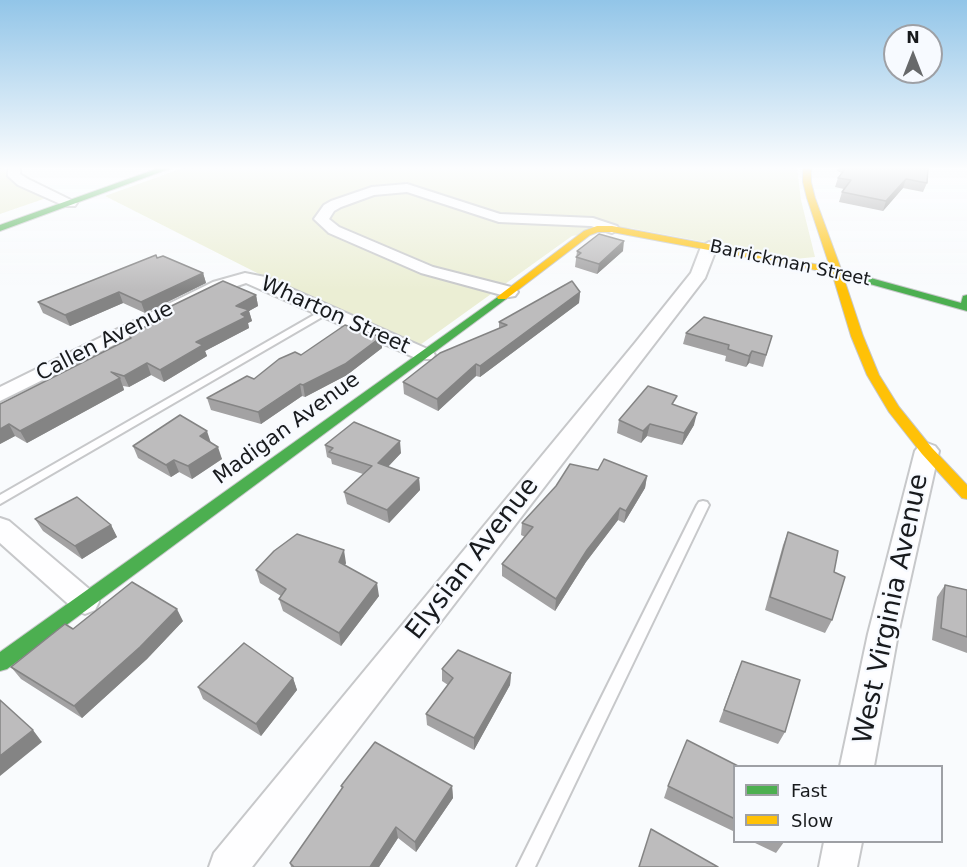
<!DOCTYPE html>
<html>
<head>
<meta charset="utf-8">
<style>
  body { margin:0 }
  #map { position:relative; width:967px; height:867px; overflow:hidden; background:#f9fbfd; font-family:"DejaVu Sans",sans-serif }
  canvas { display:block }
  .legend { position:absolute; left:733px; top:765px; width:210px; height:78px; box-sizing:border-box; background:#f7faff; border:2px solid #9ea0a5; margin:0; padding:8px 10px; list-style:none; font-size:18px; color:#181a1d }
  .legend li { display:flex; align-items:center; gap:12px; height:30px }
  .legend b { width:30px; border:2px solid #9ea0a5 }
  .north { position:absolute; left:883px; top:24px; width:60px; height:60px; box-sizing:border-box; background:#f7faff; border:2px solid #9ea0a5; border-radius:50%; rotate:0deg; font-size:16px; font-weight:700; line-height:24px; text-align:center; color:#181a1d }
  .north::after { content:''; display:block; margin:auto; width:21px; height:27px; background:#67696b; clip-path:polygon(50% 0,100% 100%,50% 72%,0 100%) }
</style>
</head>
<body>
<div id="map">
<canvas width="967" height="867"></canvas>
<ul class="legend">
<li><b style="height:8px;background:#4caf50"></b>Fast</li>
<li><b style="height:8px;background:#ffc107"></b>Slow</li>
</ul>
<div class="north">N</div>
</div>
<script>
const ctx = document.querySelector('canvas').getContext('2d');
ctx.lineJoin = 'round';
function fill(path, color) { ctx.fillStyle = color; ctx.fill(path, 'evenodd'); }
const toPath = rows => new Path2D(rows.map(r => 'M' + r).join(''));
function trace(path, color, width, dash) { ctx.strokeStyle = color; ctx.lineWidth = width; ctx.lineCap = dash ? 'butt' : 'round'; ctx.setLineDash(dash || []); ctx.stroke(path); }
function drawText(font, color, halo, rows, align = 'center') {
  ctx.font = font + ' "DejaVu Sans",sans-serif'; ctx.lineWidth = 4.5; ctx.setLineDash([]); ctx.textBaseline = 'middle'; ctx.strokeStyle = halo; ctx.fillStyle = color; for (const [text, x, y, turn = 0] of rows) {
    ctx.save(); ctx.translate(x, y); ctx.rotate((+turn || 0) * Math.PI / 180); ctx.textAlign = isNaN(turn) ? turn : align; if (halo) ctx.strokeText(text, 0, 0); ctx.fillText(text, 0, 0); ctx.restore();
  }
}
const green = toPath([
  [0,168,2,168,55,195,0,214],
  [183,168,797,168,801,200,815,257,795,259,630,228,572,236,420,345,263,276,105,196]
]);
const lane = toPath([
  [326,308,330,311,329,313,0,504,0,495,326,308],
  [703,501,707,502,709,505,535,867,517,867,697,505,699,502,703,501]
]);
const street = toPath([
  [8,168,20,168,20,174,28,179,77,203,75,206,65,206,18,185,8,176,8,168],
  [407,184,500,214,593,218,617,226,619,229,612,233,591,226,499,222,407,192,374,195,341,207,334,211,329,219,339,227,433,267,515,288,518,292,515,296,509,297,421,273,329,233,314,219,324,205,331,201,372,187,407,184],
  [709,242,717,247,705,278,252,867,209,867,214,853,635,343,691,273,701,247,709,242],
  [245,273,265,277,432,351,435,355,432,359,418,359,246,283,225,290,0,401,0,387,213,282,245,273],
  [927,443,935,446,939,451,898,634,874,766,840,766,868,634,915,451,919,446,927,443],
  [0,518,9,521,95,594,99,602,95,610,85,614,75,610,0,543,0,518],
  [824,842,862,842,857,867,819,867,824,842]
]);
const fast = toPath([
  [159,168,171,168,0,231,0,225,159,168],
  [856,274,961,303,963,296,967,295,967,311,852,279,851,277,856,274],
  [502,294,507,297,506,299,7,669,0,671,0,652,502,294]
]);
const slow = toPath([
  [803,168,811,168,811,182,815,198,841,269,861,277,856,280,843,276,863,336,879,375,899,407,932,448,967,485,967,499,962,498,922,454,889,412,867,375,851,336,832,273,612,232,598,232,590,235,506,299,498,299,497,297,584,231,597,226,612,226,830,267,807,198,803,182,803,168]
]);
const wall = toPath([
  [838,168,928,168,927,183,923,192,903,188,883,211,839,202,842,192,844,189,835,187,838,178,842,173,837,171],
  [577,251,623,251,597,274,575,267],
  [157,258,203,273,206,283,145,313,123,303,70,326,43,313,38,302],
  [580,292,579,303,480,377,476,376,438,411,404,394,403,382,499,329,499,322],
  [256,295,258,306,249,311,252,321,248,323,249,328,205,351,207,356,164,382,151,375,129,387,123,386,124,390,27,443,15,436,0,444,0,404,130,338,129,335,163,318,161,311],
  [686,333,772,336,763,367,749,363,746,367,725,361,726,356,683,344],
  [381,337,382,348,347,375,305,397,302,396,261,424,211,410,207,398,254,379,301,355],
  [675,405,694,425,682,445,647,436,641,443,617,433,619,420],
  [211,442,222,459,192,479,179,472,171,477,138,458,133,446],
  [325,445,401,453,388,467,419,478,420,490,389,523,347,504,344,492,363,474,332,464,331,459,327,457],
  [598,470,647,476,645,488,624,523,618,520,586,562,555,611,502,576,502,564,525,537,521,535,522,523],
  [35,519,111,525,117,537,82,559,43,531],
  [788,532,834,572,832,620,825,633,765,610,783,545],
  [346,563,345,565,379,596,341,646,283,611,279,599,281,596,260,583,256,570],
  [945,585,967,590,967,653,932,640,937,597],
  [183,621,147,659,82,718,21,679,11,667,73,629],
  [442,669,511,673,510,685,474,750,427,725,426,714,448,685,442,681],
  [737,673,785,732,778,744,719,722],
  [293,678,297,690,261,736,203,699,198,687],
  [735,766,735,832,664,798,668,786],
  [341,786,452,786,453,798,416,852,398,838,379,867,291,867,290,863,342,789],
  [753,842,784,842,776,853]
]);
const shadedWall = toPath([
  [906,179,903,188,883,211,886,201],
  [624,241,623,251,597,274,599,264],
  [203,273,206,283,145,313,141,302],
  [119,292,123,303,70,326,65,315],
  [580,292,579,303,480,377,480,366],
  [256,295,258,306,249,311,252,321,248,323,249,328,205,351,207,356,164,382,160,370,196,342,236,306],
  [381,337,382,348,347,375,305,397,303,385],
  [752,351,749,363,746,367,749,356],
  [147,363,151,375,129,387,124,376],
  [476,364,476,376,438,411,437,399],
  [120,378,124,390,27,443,20,431],
  [300,384,302,396,261,424,258,412],
  [697,413,694,425,682,445,684,433],
  [9,424,15,436,0,444,0,429],
  [650,424,647,436,641,443,643,431],
  [207,431,211,443,200,436],
  [400,441,401,453,379,476,378,463],
  [218,447,222,459,192,479,188,466],
  [174,460,179,472,171,477,166,465],
  [647,476,645,488,624,523,626,511],
  [419,478,420,490,389,523,387,510],
  [620,508,618,520,586,562,555,611,556,599,587,550],
  [111,525,117,537,82,559,75,546],
  [344,550,346,563,341,574,339,562],
  [377,583,379,596,341,646,339,633],
  [177,609,183,621,147,659,82,718,74,706],
  [511,673,510,685,474,750,474,738],
  [293,678,297,690,261,736,256,724],
  [33,730,42,742,0,776,0,756],
  [452,786,453,798,416,852,415,842],
  [396,827,398,838,379,867,370,867]
]);
const building = toPath([
  [846,168,928,168,927,183,906,179,886,201,842,192,851,180,838,178,846,168],
  [599,234,624,241,599,264,576,257,581,253,577,251,599,234],
  [156,255,157,258,163,256,203,273,141,302,119,292,65,315,38,302,156,255],
  [223,281,256,295,236,306,249,310,241,314,246,317,196,342,203,345,160,370,147,363,124,376,111,372,120,378,20,431,9,424,0,429,0,404,131,338,129,335,169,315,161,311,223,281],
  [572,281,580,292,480,366,476,364,437,399,403,382,440,353,507,325,499,322,572,281],
  [704,317,772,336,766,355,752,351,749,356,728,349,729,345,686,333,704,317],
  [345,325,381,337,345,364,303,385,300,384,258,412,207,398,247,376,254,379,279,359,295,352,301,355,345,325],
  [648,386,677,396,672,404,697,413,684,433,650,424,643,431,619,420,648,386],
  [180,415,207,431,200,436,218,447,188,466,174,460,166,465,133,446,180,415],
  [354,422,400,441,378,463,419,478,387,510,344,492,372,466,329,452,333,448,325,445,354,422],
  [604,459,647,476,626,511,620,508,587,550,556,599,502,564,533,527,522,523,556,486,570,464,598,470,604,459],
  [77,497,111,525,75,546,35,519,77,497],
  [788,532,838,551,834,572,845,577,832,620,770,597,788,532],
  [297,534,344,550,339,562,377,583,339,633,279,599,286,589,256,570,274,551,297,534],
  [132,582,177,609,140,647,74,706,11,667,65,624,73,629,132,582],
  [945,585,967,590,967,637,941,628,945,585],
  [244,643,293,678,256,724,198,687,244,643],
  [458,650,511,673,474,738,426,714,453,678,442,669,458,650],
  [742,661,800,680,785,732,724,710,742,661],
  [0,700,33,730,0,756,0,700],
  [687,740,738,766,735,766,735,819,668,786,687,740],
  [375,742,452,786,415,842,396,827,370,867,294,867,290,863,343,787,341,786,375,742],
  [651,829,718,867,639,867,651,829]
]);
const farStreetnames = [
  ["Barrickman Street",790,264,12]
];
const streetNames = [
  ["Wharton Street",335,316,24],
  ["Callen Avenue",105,342,-27],
  ["Madigan Avenue",287,429,-36]
];
const nearStreetnames = [
  ["Elysian Avenue",473,559,-52],
  ["West Virginia Avenue",892,609,-78]
];
fill(green, '#ebeed4');
trace(lane, '#c7c8ca', 4);
trace(street, '#c7c8ca', 4);
trace(fast, '#c7c8ca', 2);
trace(slow, '#c7c8ca', 2);
fill(lane, '#fefeff');
fill(street, '#fefeff');
fill(fast, '#4caf50');
fill(slow, '#ffc107');
fill(wall, '#a3a2a3');
fill(shadedWall, '#848484');
fill(building, '#bdbcbd');
trace(building, '#848484', 1.5);
const sky = ctx.createLinearGradient(0, 0, 0, 290);
sky.addColorStop(0, '#92c5e8');
sky.addColorStop(0.58, '#fcfdfe');
sky.addColorStop(1, '#fcfdfe00');
ctx.fillStyle = sky;
ctx.fillRect(0, 0, 967, 290);
drawText('18px', '#181a1d', '#f7faff', farStreetnames);
drawText('21px', '#181a1d', '#f7faff', streetNames);
drawText('26px', '#181a1d', '#f7faff', nearStreetnames);
</script>
</body>
</html>
